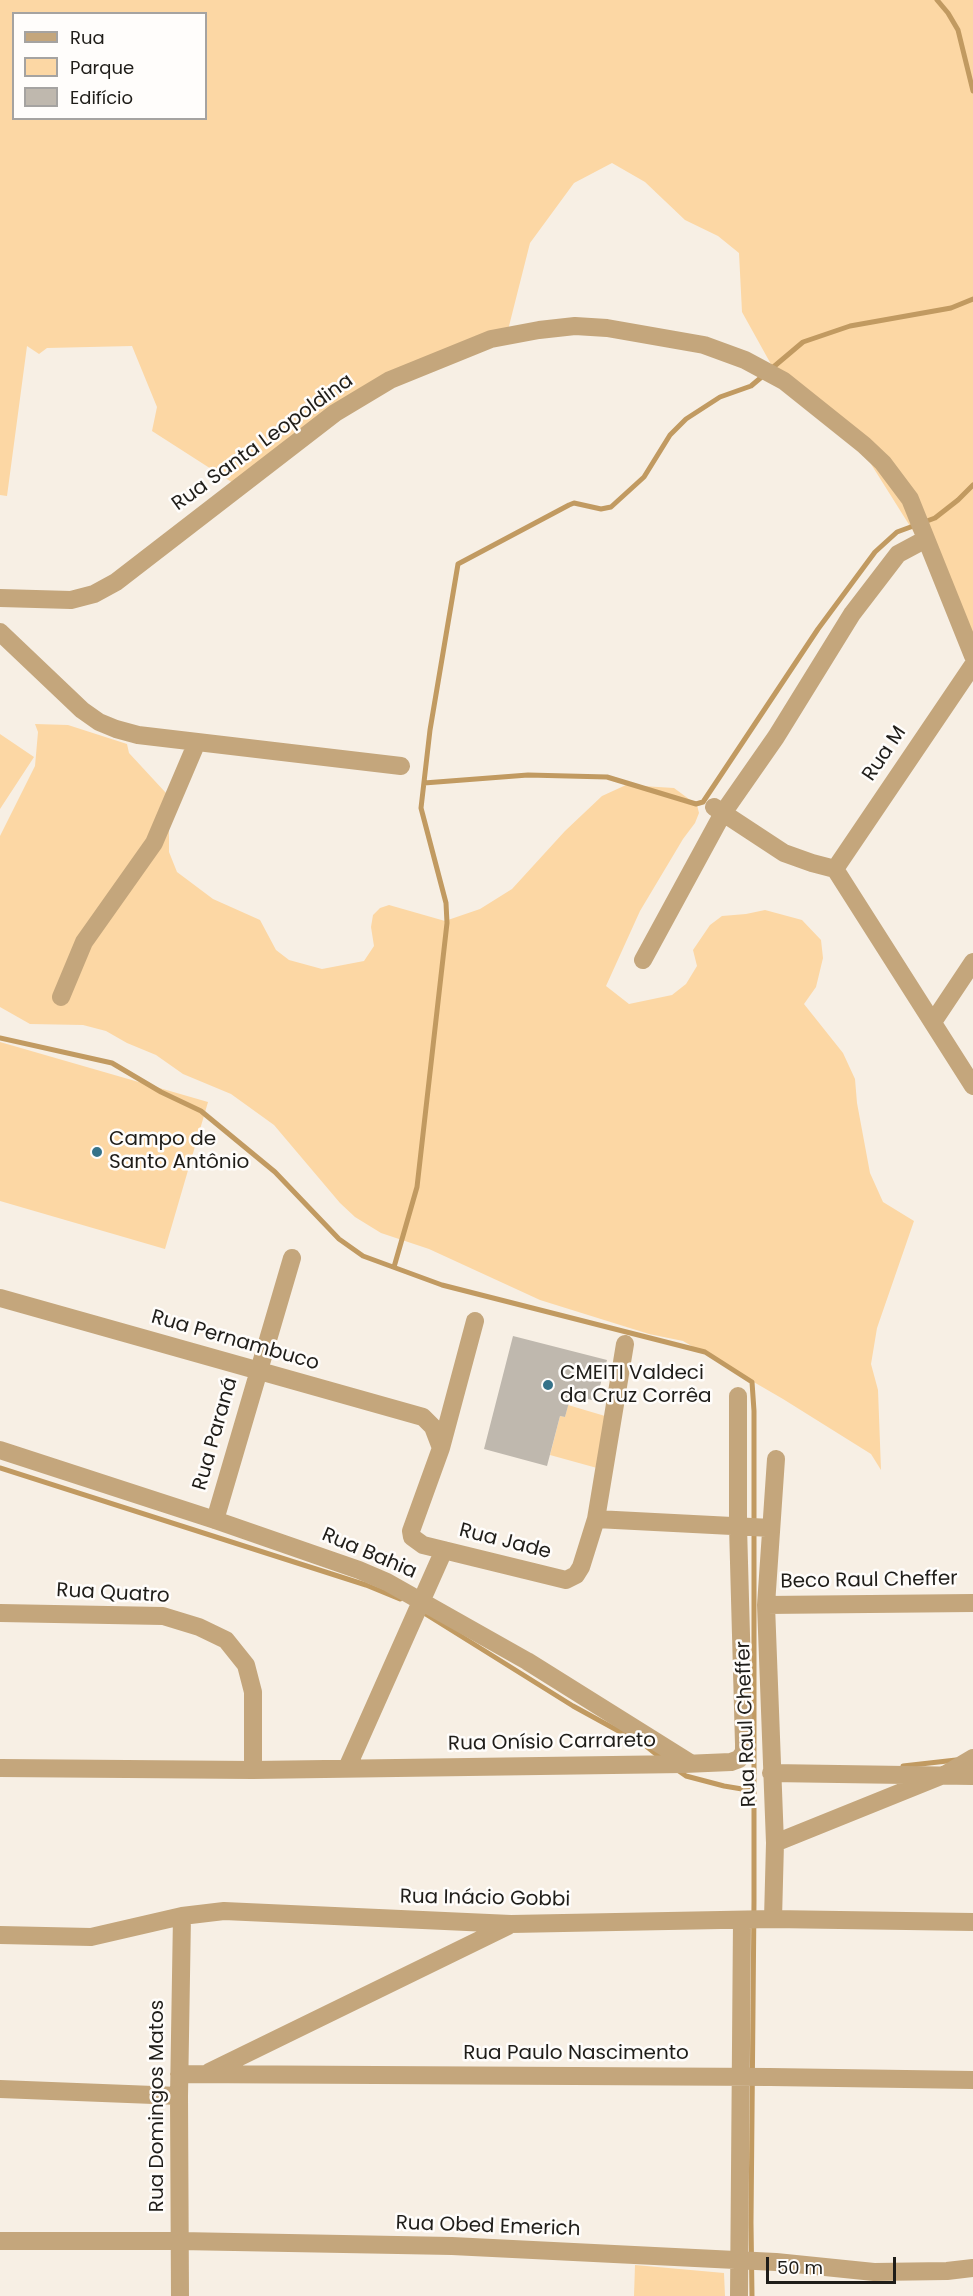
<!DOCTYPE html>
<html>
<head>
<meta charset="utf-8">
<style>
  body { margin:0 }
  #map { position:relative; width:973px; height:2296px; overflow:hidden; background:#f7efe4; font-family:Poppins,sans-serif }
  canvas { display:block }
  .legend { position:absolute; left:12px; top:12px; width:195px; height:108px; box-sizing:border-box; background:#fffdfb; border:2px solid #a5a3a1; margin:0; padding:8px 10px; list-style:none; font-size:18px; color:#1f1d19 }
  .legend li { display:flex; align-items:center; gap:12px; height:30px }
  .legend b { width:30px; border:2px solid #a5a3a1 }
  .scale { position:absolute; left:766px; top:2257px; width:130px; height:27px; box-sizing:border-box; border:3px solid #1f1d19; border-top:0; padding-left:8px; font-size:18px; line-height:21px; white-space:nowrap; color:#1f1d19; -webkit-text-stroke:4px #fffdfb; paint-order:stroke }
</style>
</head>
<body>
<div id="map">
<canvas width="973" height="2296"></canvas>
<ul class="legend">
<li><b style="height:8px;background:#c4a67c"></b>Rua</li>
<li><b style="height:16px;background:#fcd7a4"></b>Parque</li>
<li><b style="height:16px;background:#bfb8ae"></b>Edifício</li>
</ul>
<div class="scale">50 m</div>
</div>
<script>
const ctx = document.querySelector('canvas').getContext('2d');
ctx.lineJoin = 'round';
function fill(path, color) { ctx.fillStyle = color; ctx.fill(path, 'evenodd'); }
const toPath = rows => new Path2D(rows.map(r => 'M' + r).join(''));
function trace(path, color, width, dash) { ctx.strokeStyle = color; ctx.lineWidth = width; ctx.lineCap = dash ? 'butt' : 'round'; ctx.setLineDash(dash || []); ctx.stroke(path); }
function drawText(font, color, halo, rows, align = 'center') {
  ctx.font = font + ' Poppins,sans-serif'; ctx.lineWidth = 5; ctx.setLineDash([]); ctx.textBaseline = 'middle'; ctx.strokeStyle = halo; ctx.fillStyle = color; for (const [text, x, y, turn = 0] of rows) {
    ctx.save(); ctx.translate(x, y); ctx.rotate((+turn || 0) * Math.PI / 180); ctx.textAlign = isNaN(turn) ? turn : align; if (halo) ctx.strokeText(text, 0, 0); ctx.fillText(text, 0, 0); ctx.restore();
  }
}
const green = toPath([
  [0,0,973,0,973,639,930,558,849,429,772,366,742,312,739,253,718,236,685,220,645,182,612,163,574,183,530,243,508,330,462,343,233,483,152,431,157,407,132,346,47,348,39,354,27,346,7,496,0,495],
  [14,14,206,14,206,118,14,118],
  [35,724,68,725,127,744,129,753,166,793,169,811,169,852,177,872,213,899,260,920,276,950,289,960,322,969,364,961,374,946,371,927,373,915,380,908,389,905,445,921,480,909,512,889,565,831,602,796,626,785,674,788,697,805,699,813,695,823,683,839,640,911,606,986,629,1004,672,995,686,984,697,966,693,950,710,925,722,916,746,914,765,910,802,920,821,940,823,958,816,987,804,1004,843,1053,855,1079,857,1103,870,1173,883,1202,914,1221,877,1328,871,1364,878,1390,881,1470,871,1454,783,1399,683,1341,649,1334,540,1300,429,1249,381,1233,355,1217,340,1203,274,1125,231,1094,183,1074,156,1055,127,1043,106,1031,83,1025,30,1024,0,1007,0,836,35,766,38,732],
  [0,734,34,757,0,809],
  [0,1042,208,1102,165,1249,0,1201],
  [568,1405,605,1416,597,1468,550,1455,560,1416,565,1417],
  [635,2265,724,2273,725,2296,634,2296]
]);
const stream = toPath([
  [937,0,948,13,958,30,973,91],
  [771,369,803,342,850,326,951,308,973,299],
  [424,783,528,775,607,777,696,804,703,802,818,629,875,552,897,532,935,518,958,500,973,485],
  [0,1038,112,1063,161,1092,201,1111,275,1172,339,1239,363,1256,442,1285,705,1352,752,1382,754,1411,754,1901,751,2223,752,2296],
  [394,1267,417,1187,447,923,446,903,421,808,430,730,458,564,569,505,574,503,601,509,611,507,644,477,670,435,686,419,720,397,751,386,764,375],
  [0,1468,366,1585,400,1599],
  [424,1613,573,1706,646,1746,661,1758],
  [903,1766,956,1760],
  [676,1769,686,1776,724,1786,754,1791]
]);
const building = toPath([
  [513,1336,607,1360,596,1401,571,1395,565,1417,560,1416,547,1466,484,1449]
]);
const minor = toPath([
  [0,598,71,600,94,594,116,582,335,413,390,380,491,339,539,330,575,326,607,328,704,345,745,360,784,381,864,445,883,463,910,499,973,656],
  [0,632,82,710,99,722,116,729,138,735,401,766],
  [714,807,784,853,812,863,835,869],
  [835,869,973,1086],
  [835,869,973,665],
  [643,960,723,813,776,737,852,614,898,554,926,539],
  [61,997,84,942,154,843,197,742],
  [933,1022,973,962],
  [0,1298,423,1417,433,1427,441,1448],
  [475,1321,441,1448,411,1531,412,1537,423,1545,566,1580,576,1575,581,1567,596,1519,625,1344],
  [0,1450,215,1520,359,1570,387,1582,527,1661,690,1763],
  [596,1519,771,1528],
  [215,1520,292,1258],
  [766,1605,973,1603],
  [0,1613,163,1616,199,1627,226,1640,246,1665,253,1692,253,1770],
  [0,1768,253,1770,684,1764,731,1762,739,1759,744,1752,744,1744,738,1526,738,1396],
  [347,1768,444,1550],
  [771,1773,973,1776],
  [775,1843,946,1774,973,1758],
  [773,1919,775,1843,766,1605,776,1459],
  [0,1935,91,1937,182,1916,224,1911,511,1924,773,1919,973,1922],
  [209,2072,508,1926],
  [179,2074,770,2077,973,2080],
  [0,2089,179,2096],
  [0,2241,180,2241,452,2246,776,2262,874,2272,947,2271,973,2268],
  [180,2296,179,2096,182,1916],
  [739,2296,742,1920]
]);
const markers = [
  [97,1152,6,"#357289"],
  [548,1385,6,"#357289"]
];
const streetNames = [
  ["Rua Santa Leopoldina",263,443,-36],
  ["Rua M",885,754,-56],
  ["Rua Pernambuco",235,1341,16],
  ["Rua Paraná",216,1434,-74],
  ["Rua Jade",505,1542,14],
  ["Rua Bahia",369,1554,23],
  ["Beco Raul Cheffer",869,1581,-1],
  ["Rua Quatro",113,1594,3],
  ["Rua Raul Cheffer",747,1724,-92],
  ["Rua Onísio Carrareto",552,1743,-1],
  ["Rua Inácio Gobbi",485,1899,1],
  ["Rua Paulo Nascimento",576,2054],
  ["Rua Domingos Matos",158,2106,-90],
  ["Rua Obed Emerich",488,2227,2]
];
const poiNames = [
  ["Campo de",109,1140],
  ["Santo Antônio",109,1163],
  ["CMEITI Valdeci",560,1374],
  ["da Cruz Corrêa",560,1397]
];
fill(green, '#fcd7a4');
trace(stream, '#c19a61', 5);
fill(building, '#bfb8ae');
trace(minor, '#c4a67c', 18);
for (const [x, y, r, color] of markers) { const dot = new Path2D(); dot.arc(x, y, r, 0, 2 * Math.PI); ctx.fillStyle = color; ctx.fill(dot); trace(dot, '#fffdfb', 2); }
drawText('20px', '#1f1d19', '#fffdfb', streetNames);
drawText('20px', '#1f1d19', '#fffdfb', poiNames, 'left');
</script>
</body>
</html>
